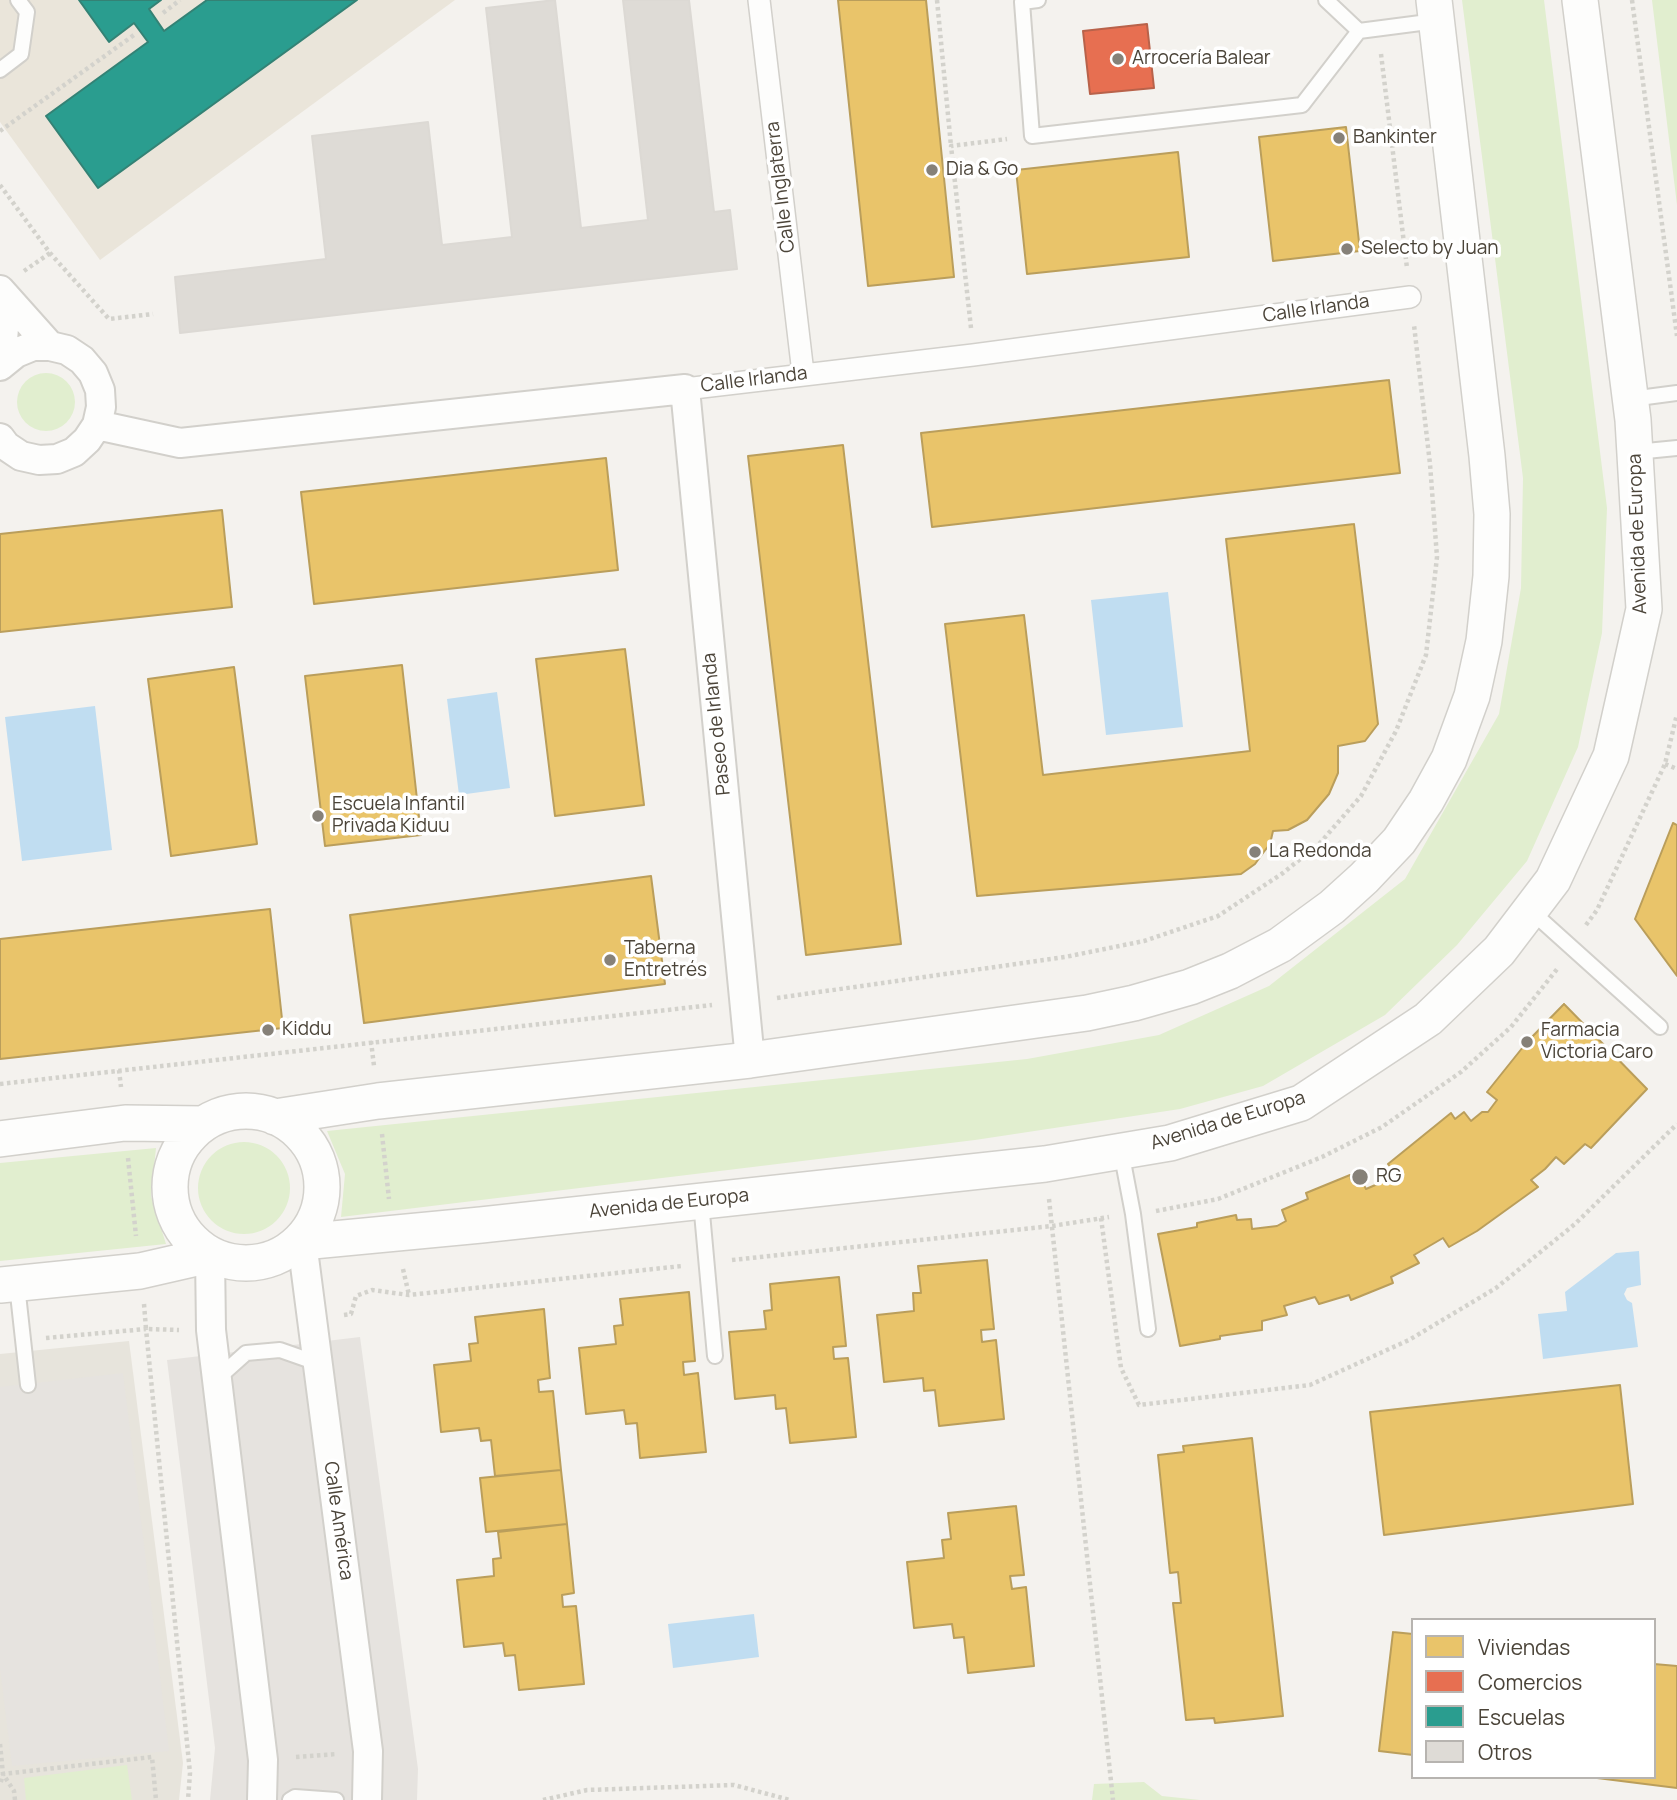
<!DOCTYPE html>
<html>
<head>
<meta charset="utf-8">
<style>
  body { margin:0 }
  #map { position:relative; width:1677px; height:1800px; overflow:hidden; background:#f4f2ee; font-family:Manrope,sans-serif }
  canvas { display:block }
  .legend { position:absolute; left:1411px; top:1618px; width:245px; height:161px; box-sizing:border-box; background:#fff; border:2px solid #b7b4b0; margin:0; padding:9px 12px; list-style:none; font-size:21px; color:#4b4439 }
  .legend li { display:flex; align-items:center; gap:14px; height:35px }
  .legend b { width:35px; border:2px solid #b7b4b0 }
</style>
</head>
<body>
<div id="map">
<canvas width="1677" height="1800"></canvas>
<ul class="legend">
<li><b style="height:19px;background:#e9c46a"></b>Viviendas</li>
<li><b style="height:19px;background:#e76f51"></b>Comercios</li>
<li><b style="height:19px;background:#2a9d8f"></b>Escuelas</li>
<li><b style="height:19px;background:#dedbd6"></b>Otros</li>
</ul>
</div>
<script>
const ctx = document.querySelector('canvas').getContext('2d');
ctx.lineJoin = 'round';
function fill(path, color) { ctx.fillStyle = color; ctx.fill(path, 'evenodd'); }
const toPath = rows => new Path2D(rows.map(r => 'M' + r).join(''));
function trace(path, color, width, dash) { ctx.strokeStyle = color; ctx.lineWidth = width; ctx.lineCap = dash ? 'butt' : 'round'; ctx.setLineDash(dash || []); ctx.stroke(path); }
function drawText(font, color, halo, rows, align = 'center') {
  ctx.font = font + ' Manrope,sans-serif'; ctx.lineWidth = 7; ctx.setLineDash([]); ctx.textBaseline = 'middle'; ctx.strokeStyle = halo; ctx.fillStyle = color; for (const [text, x, y, turn = 0] of rows) {
    ctx.save(); ctx.translate(x, y); ctx.rotate((+turn || 0) * Math.PI / 180); ctx.textAlign = isNaN(turn) ? turn : align; if (halo) ctx.strokeText(text, 0, 0); ctx.fillText(text, 0, 0); ctx.restore();
  }
}
const residential = toPath([
  [129,1341,183,1763,179,1800,0,1800,0,1354]
]);
const education = toPath([
  [0,0,455,0,100,260,0,122]
]);
const green = toPath([
  [1462,0,1544,0,1607,508,1602,633,1578,747,1527,861,1457,945,1385,1015,1263,1086,1180,1109,975,1140,341,1217,345,1174,327,1131,1027,1059,1159,1035,1269,986,1405,879,1499,714,1521,588,1523,478],
  [1652,0,1677,0,1677,205],
  '17 402a29 29 0 1 1 58 0a29 29 0 1 1-58 0Z',
  '198 1188a46 46 0 1 1 92 0a46 46 0 1 1-92 0Z',
  [156,1148,151,1196,166,1244,0,1261,0,1163],
  [127,1765,132,1800,26,1800,24,1778],
  [1144,1782,1162,1796,1200,1800,1092,1800,1094,1784]
]);
const parking = toPath([
  [360,1337,418,1769,417,1800,210,1800,215,1748,167,1360],
  [123,1373,169,1751,12,1766,0,1668,0,1387]
]);
const water = toPath([
  [1168,592,1183,727,1106,735,1091,600],
  [497,692,510,788,459,795,447,699],
  [95,706,112,850,22,861,5,717],
  [1639,1251,1641,1285,1627,1288,1624,1294,1627,1300,1632,1303,1638,1347,1543,1359,1538,1314,1567,1311,1565,1292,1616,1253],
  [754,1614,759,1657,673,1668,668,1624]
]);
const homes = toPath([
  [838,0,926,0,954,277,868,286,838,0],
  [1346,127,1360,251,1273,261,1259,137,1346,127],
  [1178,152,1189,257,1027,274,1016,170,1178,152],
  [1389,380,1400,473,932,527,921,433,1389,380],
  [843,445,901,944,806,955,748,456,843,445],
  [606,458,618,570,314,604,301,492,606,458],
  [222,510,232,607,0,632,0,534,222,510],
  [1354,524,1378,724,1365,741,1338,746,1338,773,1329,794,1307,820,1288,830,1273,831,1270,844,1263,853,1255,864,1241,874,977,896,945,624,1024,615,1043,775,1250,751,1226,539,1354,524],
  [625,649,644,805,555,816,536,659,625,649],
  [402,665,421,835,325,846,305,676,402,665],
  [234,667,257,844,171,856,148,679,234,667],
  [1673,823,1677,825,1677,976,1635,919,1673,823],
  [651,876,665,984,364,1023,350,915,651,876],
  [270,909,283,1028,0,1059,0,939,270,909],
  [1564,1004,1647,1089,1591,1148,1585,1144,1564,1164,1556,1157,1545,1169,1531,1180,1538,1187,1477,1231,1449,1247,1443,1238,1414,1255,1419,1263,1391,1277,1393,1283,1351,1300,1349,1295,1319,1304,1315,1297,1284,1306,1287,1315,1262,1321,1262,1330,1220,1336,1220,1339,1180,1346,1158,1234,1197,1227,1197,1223,1236,1215,1237,1220,1251,1219,1252,1229,1277,1226,1286,1221,1282,1210,1308,1199,1306,1193,1350,1175,1351,1180,1360,1178,1366,1189,1387,1180,1394,1172,1388,1164,1451,1113,1455,1119,1464,1112,1471,1121,1482,1112,1488,1112,1497,1100,1487,1092,1527,1042,1564,1004],
  [987,1260,994,1329,981,1330,982,1342,996,1340,1004,1419,939,1426,935,1390,924,1391,923,1378,884,1382,877,1315,914,1311,913,1293,921,1293,918,1266,987,1260],
  [839,1277,846,1346,833,1347,834,1359,848,1358,856,1437,790,1443,786,1408,776,1409,775,1395,735,1399,729,1332,766,1329,764,1311,772,1310,770,1284,839,1277],
  [689,1292,695,1361,683,1362,684,1375,698,1373,706,1452,640,1458,637,1423,626,1424,624,1410,586,1414,579,1348,616,1344,614,1326,623,1325,620,1299,689,1292],
  [544,1309,550,1378,538,1380,539,1392,553,1391,561,1470,495,1476,491,1440,481,1441,479,1428,441,1432,434,1365,471,1361,469,1344,478,1343,475,1317,544,1309],
  [1620,1385,1633,1504,1384,1535,1370,1412,1620,1385],
  [1252,1438,1283,1716,1215,1723,1214,1718,1186,1720,1173,1603,1181,1603,1178,1572,1170,1573,1158,1455,1184,1452,1183,1446,1252,1438],
  [561,1470,567,1524,486,1532,480,1478,561,1470],
  [1016,1506,1024,1575,1010,1576,1012,1589,1026,1587,1034,1666,968,1673,964,1637,954,1638,952,1624,914,1628,907,1562,944,1558,942,1540,951,1539,948,1513,1016,1506],
  [567,1524,574,1593,562,1595,563,1607,576,1606,584,1684,519,1690,515,1655,505,1656,503,1643,464,1647,457,1580,494,1576,493,1559,501,1558,498,1532,567,1524],
  [1393,1632,1413,1634,1413,1755,1379,1751,1393,1632],
  [1654,1664,1677,1666,1677,1788,1589,1777,1654,1777,1654,1664]
]);
const shops = toPath([
  [1147,24,1154,88,1090,94,1083,31,1147,24]
]);
const schools = toPath([
  [79,0,161,0,149,9,164,31,207,0,357,0,98,188,46,116,148,42,134,23,109,42,79,0]
]);
const building = toPath([
  [555,0,581,228,648,220,623,0,689,0,714,212,730,210,737,269,180,333,175,277,326,259,312,136,428,122,442,245,512,237,486,8,555,0]
]);
const path = toPath([
  [937,0,951,146],
  [1632,0,1677,336],
  [163,13,180,0],
  [1381,54,1407,268],
  [0,131,134,35],
  [0,185,50,253,109,319,153,314],
  [24,271,50,253],
  [971,328,951,146,1007,139],
  [1665,764,1677,769],
  [1586,925,1597,910,1665,764,1677,714],
  [777,998,1065,957,1144,941,1218,916,1283,873,1320,843,1361,796,1396,731,1426,655,1437,557,1430,464,1414,325],
  [371,1041,374,1066],
  [119,1070,121,1087],
  [0,1084,712,1005],
  [382,1134,389,1199],
  [128,1158,136,1236],
  [1049,1199,1113,1800],
  [1156,1211,1218,1199,1322,1157,1382,1127,1461,1072,1511,1027,1558,968],
  [1101,1218,1121,1368,1139,1405,1310,1385,1409,1340,1496,1288,1575,1224,1677,1124],
  [732,1260,1052,1226,1109,1217],
  [403,1269,409,1295],
  [144,1304,146,1329,179,1330],
  [344,1315,351,1314,356,1296,372,1290,409,1295,682,1266],
  [46,1338,146,1329,190,1773,188,1800],
  [0,1744,3,1774,0,1785],
  [296,1757,336,1754],
  [15,1800,14,1791,3,1774,152,1757,156,1800],
  [543,1800,587,1790,734,1785,790,1800]
]);
const service = toPath([
  [1038,0,1022,2,1032,136,1302,105,1359,31],
  [1326,0,1359,31],
  [1359,31,1436,21],
  [0,70,21,54,27,12,18,0],
  [1631,399,1677,393],
  [1636,452,1677,448],
  [1531,911,1660,1027],
  [1121,1151,1133,1214,1148,1329],
  [701,1202,715,1356],
  [17,1285,28,1385],
  [217,1379,246,1353,280,1350,317,1363],
  [290,1800,295,1797,336,1800]
]);
const pedestrian = toPath([
  [759,0,803,373],
  [685,389,973,355,1410,297]
]);
const minor = toPath([
  [0,290,50,346],
  [0,299,4,328,1,364],
  [0,366,16,353,33,346,50,346,67,350,82,360,93,373,100,390,101,407,97,425,87,440,74,452,57,459,39,460,21,456,6,446,0,438],
  [97,425,180,443,685,389,750,1060],
  [302,1242,368,1751,367,1800],
  [210,1255,211,1330,263,1760,262,1800]
]);
const tertiary = toPath([
  '170 1187a76 76 0 1 1 152 0a76 76 0 1 1-152 0Z',
  [275,1117,378,1101,750,1060,1087,1013,1134,1003,1190,987,1230,971,1280,945,1332,907,1364,878,1399,841,1426,801,1449,759,1472,696,1484,641,1491,576,1492,514,1487,456,1434,0],
  [0,1139,125,1123,203,1124],
  [302,1242,481,1225,1045,1164,1170,1143,1301,1103,1428,1019,1499,951,1553,880,1611,756,1644,609,1633,420,1580,0],
  [0,1285,140,1271,210,1255]
]);
const markers = [
  [1118,59,7,"#868178"],
  [1339,138,7,"#868178"],
  [932,170,7,"#868178"],
  [1347,249,7,"#868178"],
  [318,816,7,"#868178"],
  [1255,852,7,"#868178"],
  [610,960,7,"#868178"],
  [268,1030,7,"#868178"],
  [1527,1042,7,"#868178"],
  [1360,1177,9,"#868178"]
];
const poiNames = [
  ["Arrocería Balear",1132,59],
  ["Bankinter",1353,138],
  ["Dia & Go",946,170],
  ["Selecto by Juan",1361,249],
  ["Escuela Infantil",332,805],
  ["Privada Kiduu",332,827],
  ["La Redonda",1269,852],
  ["Taberna",624,949],
  ["Entretrés",624,971],
  ["Kiddu",282,1030],
  ["Farmacia",1541,1031],
  ["Victoria Caro",1541,1053],
  ["RG",1376,1177]
];
const streetNames = [
  ["Calle Inglaterra",781,187,-97],
  ["Calle Irlanda",1316,309,-8],
  ["Calle Irlanda",754,380,-7],
  ["Avenida de Europa",1638,534,-92],
  ["Paseo de Irlanda",717,724,-96],
  ["Avenida de Europa",1228,1121,-17],
  ["Avenida de Europa",669,1204,-6],
  ["Calle América",338,1521,82]
];
fill(residential, '#e7e4dc');
fill(education, '#eae5da');
fill(green, '#e1eecf');
fill(parking, '#e6e3df');
fill(water, '#c0ddf1');
fill(homes, '#e9c46a');
trace(homes, '#ba9e5b', 2);
fill(shops, '#e76f51');
trace(shops, '#b8624a', 2);
fill(schools, '#2a9d8f');
trace(schools, '#348275', 2);
fill(building, '#dedbd6');
trace(building, '#dcd9d4', 2);
trace(service, '#d2d0cb', 18);
trace(pedestrian, '#d2d0cb', 24);
trace(minor, '#d2d0cb', 32);
trace(tertiary, '#d2d0cb', 38);
trace(path, '#d3d2cc', 4.5, [3.5, 3.5]);
trace(service, '#fdfdfc', 14);
trace(pedestrian, '#fdfdfc', 21);
trace(minor, '#fdfdfc', 28);
trace(tertiary, '#fdfdfc', 35);
for (const [x, y, r, color] of markers) { const dot = new Path2D(); dot.arc(x, y, r, 0, 2 * Math.PI); ctx.fillStyle = color; ctx.fill(dot); trace(dot, '#fff', 2.5); }
drawText('19px', '#4b4439', '#fff', poiNames, 'left');
drawText('19px', '#4b4439', '#fff', streetNames);
</script>
</body>
</html>
